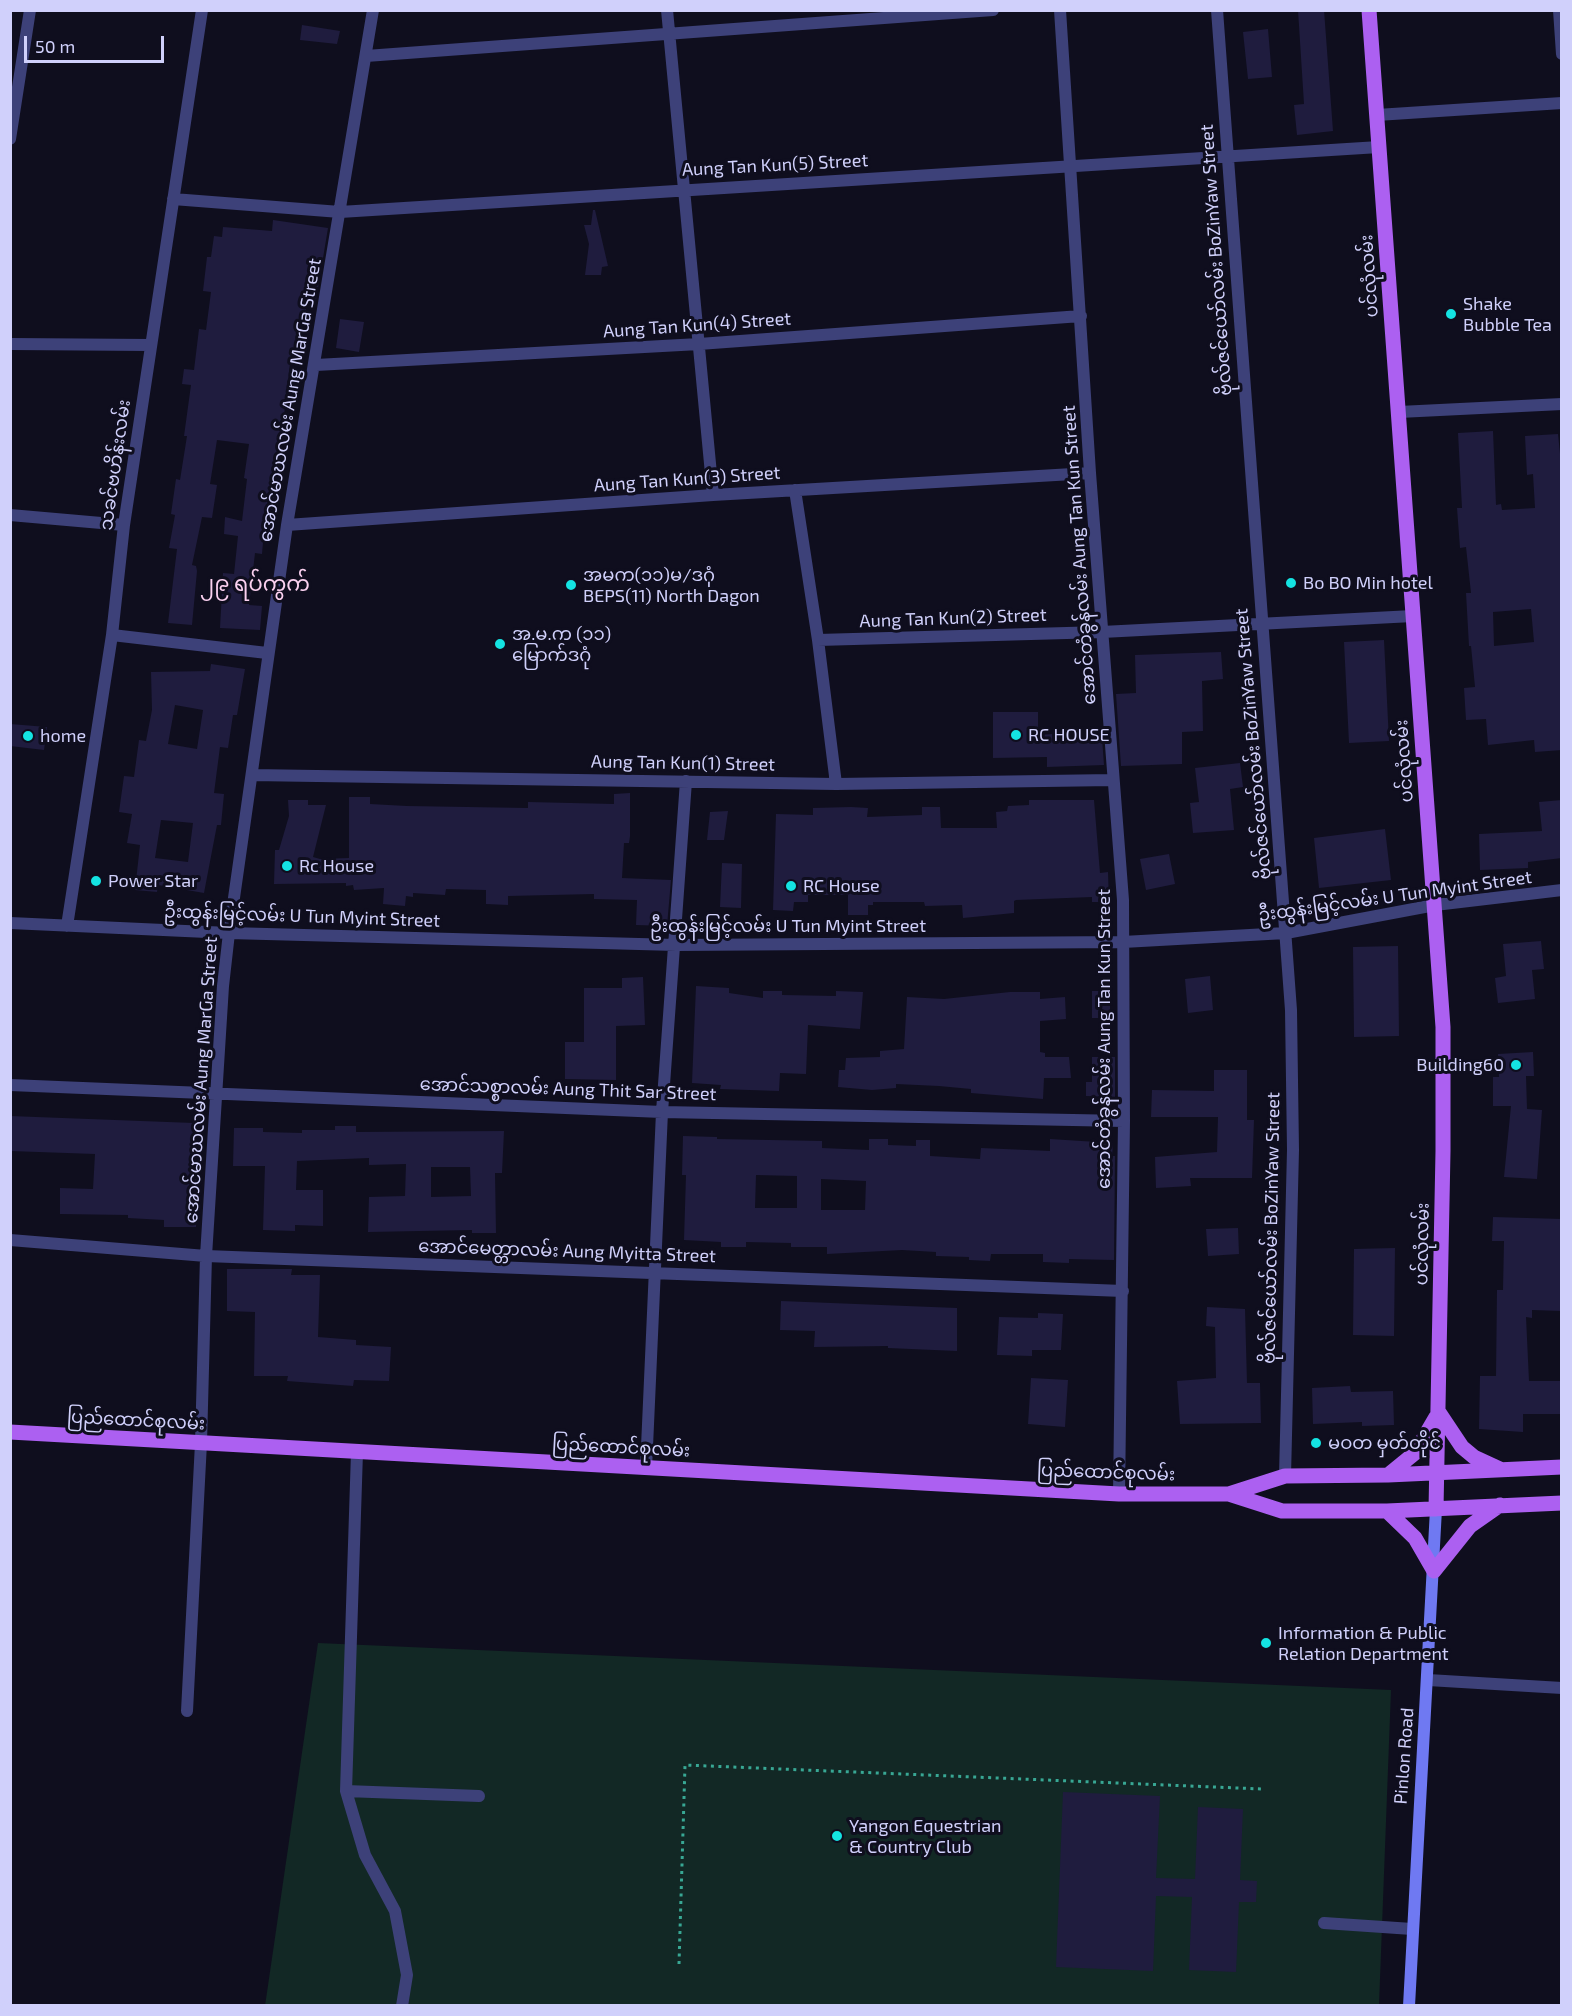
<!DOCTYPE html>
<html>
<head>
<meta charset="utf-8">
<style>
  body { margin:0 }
  #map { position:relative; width:1572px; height:2016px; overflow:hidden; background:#0f0e1e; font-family:"Exo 2",sans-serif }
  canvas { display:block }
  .frame { position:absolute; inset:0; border:12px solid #d0d0fb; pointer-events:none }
  .scale { position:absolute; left:24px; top:36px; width:140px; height:27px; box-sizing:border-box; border:3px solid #d0d0fb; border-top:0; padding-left:8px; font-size:18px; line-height:21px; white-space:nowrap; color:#d0d0fb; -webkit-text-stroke:4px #0f0e1e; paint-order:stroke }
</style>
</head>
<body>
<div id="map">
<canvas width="1572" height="2016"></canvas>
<div class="frame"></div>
<div class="scale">50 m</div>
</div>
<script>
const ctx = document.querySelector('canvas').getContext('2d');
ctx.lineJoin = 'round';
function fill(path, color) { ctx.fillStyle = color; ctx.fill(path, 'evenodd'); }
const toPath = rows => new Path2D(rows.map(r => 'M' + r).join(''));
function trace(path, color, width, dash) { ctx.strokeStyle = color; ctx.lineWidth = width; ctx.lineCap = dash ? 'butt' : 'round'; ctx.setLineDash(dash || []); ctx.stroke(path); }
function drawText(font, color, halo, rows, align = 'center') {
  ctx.font = font + ' "Exo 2","Noto Sans Myanmar",sans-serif'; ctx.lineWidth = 6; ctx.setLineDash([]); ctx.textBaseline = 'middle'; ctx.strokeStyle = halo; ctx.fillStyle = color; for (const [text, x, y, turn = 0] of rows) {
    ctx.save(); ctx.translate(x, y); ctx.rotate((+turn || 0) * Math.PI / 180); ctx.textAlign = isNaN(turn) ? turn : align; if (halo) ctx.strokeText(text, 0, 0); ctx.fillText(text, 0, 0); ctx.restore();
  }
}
const green = toPath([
  [318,1643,1391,1690,1379,2005,265,2006]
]);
const building = toPath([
  [1298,10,1324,10,1333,131,1297,135,1294,105,1304,104],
  [302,25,340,31,337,44,300,40],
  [1268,29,1272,77,1248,79,1243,32],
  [593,210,595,210,608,266,602,267,601,275,585,275,589,244,584,225,591,225],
  [273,220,328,228,316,300,308,300,297,355,291,354,272,520,265,519,262,554,255,553,249,605,262,606,260,630,220,628,223,573,234,574,238,536,224,534,225,517,242,521,247,479,244,478,249,444,217,440,210,484,217,485,212,518,202,517,192,565,196,566,197,571,192,625,168,623,177,549,169,548,175,515,171,514,176,479,180,480,187,436,184,436,191,385,182,384,184,369,194,370,199,329,206,330,211,292,203,291,207,257,211,257,214,236,222,237,223,227,272,231],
  [340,319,364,322,359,352,336,348],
  [1493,431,1496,505,1501,504,1502,510,1535,508,1533,474,1527,475,1525,436,1558,434,1562,473,1562,750,1535,752,1534,740,1488,745,1486,719,1466,720,1464,688,1475,687,1471,646,1469,646,1466,593,1471,593,1466,547,1460,548,1457,508,1462,508,1458,433],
  [1531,609,1534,642,1494,646,1493,612],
  [1384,640,1389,741,1349,743,1344,642],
  [1221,652,1223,679,1202,681,1203,731,1182,732,1182,764,1121,766,1116,694,1136,693,1135,655],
  [211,664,245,669,237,715,233,715,228,748,220,747,214,793,224,794,221,825,217,825,204,893,158,885,157,892,135,890,140,845,127,843,132,814,119,812,124,776,134,777,139,740,146,741,152,710,151,672,210,671],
  [175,705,203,710,197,749,168,744],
  [161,820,193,823,188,862,155,858],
  [993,712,1038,712,1038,735,1070,733,1071,739,1102,738,1104,765,1047,767,1047,757,993,758],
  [10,724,47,727,44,750,10,746],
  [1240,763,1243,787,1230,789,1234,830,1193,833,1190,803,1199,802,1195,768],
  [630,793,630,836,629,843,624,843,622,878,671,880,667,926,636,925,637,900,594,899,594,894,508,896,508,905,486,904,486,890,446,889,445,895,413,893,413,897,406,896,405,906,383,904,384,888,354,890,353,885,346,886,346,883,274,884,275,850,279,850,289,816,288,800,308,800,308,805,326,805,313,857,320,859,349,858,349,797,370,797,370,804,407,806,528,808,528,802,614,804,614,794],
  [1029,800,1094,800,1100,873,1108,872,1109,902,1092,902,1092,897,1016,900,1014,901,1014,913,963,918,962,905,925,906,924,902,873,902,873,905,868,905,868,915,848,915,848,895,808,895,808,902,794,902,793,911,773,910,776,814,813,815,813,808,851,807,868,808,867,817,922,815,922,807,940,807,941,828,997,828,996,812,1007,811,1008,806,1029,805],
  [1562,800,1562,858,1528,862,1528,868,1480,870,1479,834,1542,831,1539,802],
  [728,811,724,840,707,840,710,812],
  [1385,829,1391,880,1319,888,1314,838],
  [1169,854,1175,884,1146,890,1140,859],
  [722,863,742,864,741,908,720,907],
  [1541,941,1544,969,1532,970,1535,999,1498,1003,1495,978,1506,976,1503,944],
  [1398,946,1399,1036,1354,1037,1353,947],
  [1210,976,1213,1010,1188,1013,1185,979],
  [643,977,645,1025,616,1026,616,1080,565,1079,565,1042,584,1042,584,988,622,988,622,978],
  [696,986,729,988,729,993,763,998,763,991,782,991,782,995,836,996,836,991,863,992,860,1029,808,1025,806,1074,780,1073,779,1091,720,1089,721,1085,692,1083],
  [1092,991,1110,991,1110,1018,1092,1018],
  [1010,992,1040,992,1040,999,1065,997,1066,1019,1040,1021,1040,1052,1045,1053,1045,1057,1069,1057,1071,1078,1044,1078,1043,1099,971,1093,971,1089,939,1086,896,1084,896,1088,872,1090,838,1087,839,1070,845,1070,846,1058,880,1057,880,1051,904,1049,907,997,944,999],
  [1533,1052,1534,1076,1526,1076,1527,1109,1542,1110,1537,1179,1504,1177,1511,1106,1493,1106,1493,1077,1499,1077,1498,1054],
  [1092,1057,1115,1057,1115,1097,1086,1096,1086,1082,1092,1082],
  [1214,1070,1247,1070,1247,1120,1254,1120,1252,1178,1190,1178,1191,1186,1156,1188,1155,1157,1217,1152,1218,1117,1151,1117,1152,1090,1214,1091],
  [10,1116,194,1123,192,1179,197,1179,196,1227,164,1227,164,1220,128,1218,128,1215,60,1214,60,1188,93,1189,95,1154,10,1151],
  [335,1126,356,1126,356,1132,504,1131,502,1173,495,1173,496,1233,472,1233,472,1230,368,1232,369,1197,405,1196,406,1164,369,1165,369,1158,297,1161,296,1190,323,1190,323,1226,295,1225,295,1231,263,1230,265,1166,233,1166,234,1128,263,1128,263,1132,302,1133,302,1130,335,1130],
  [431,1167,470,1167,471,1196,431,1197],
  [683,1136,717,1137,717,1139,822,1141,822,1148,869,1150,869,1139,888,1139,888,1145,916,1146,916,1140,930,1140,930,1156,980,1159,981,1148,1050,1151,1050,1139,1113,1143,1112,1156,1115,1156,1114,1260,1069,1259,1069,1263,1043,1262,1043,1254,991,1254,990,1261,969,1260,969,1257,936,1256,936,1252,902,1250,827,1254,827,1247,791,1247,791,1243,746,1242,746,1247,721,1247,721,1242,684,1240,686,1175,682,1175],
  [756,1175,797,1176,797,1208,755,1208],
  [821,1179,866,1181,865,1210,821,1210],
  [1493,1217,1562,1219,1562,1311,1532,1310,1532,1318,1526,1317,1529,1381,1562,1381,1562,1414,1523,1414,1523,1432,1479,1429,1480,1376,1496,1376,1497,1290,1503,1290,1504,1241,1492,1241],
  [1238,1228,1239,1254,1208,1256,1206,1229],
  [1395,1248,1394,1336,1353,1335,1354,1249],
  [227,1269,292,1269,291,1275,320,1275,318,1337,356,1340,356,1345,391,1347,389,1381,354,1380,353,1386,287,1381,288,1376,254,1376,255,1312,227,1311],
  [781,1301,957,1308,957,1351,888,1348,888,1346,814,1347,815,1331,780,1330],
  [1207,1307,1245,1309,1247,1383,1260,1383,1261,1423,1180,1424,1177,1381,1216,1378,1215,1327,1206,1326],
  [1038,1313,1063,1314,1061,1350,1032,1350,1032,1356,997,1355,999,1317,1038,1318],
  [1031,1378,1068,1380,1065,1427,1028,1424],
  [1350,1386,1351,1392,1393,1391,1394,1425,1362,1426,1362,1422,1313,1424,1312,1388],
  [1063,1792,1160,1796,1156,1878,1195,1879,1198,1807,1243,1809,1240,1880,1257,1881,1256,1902,1239,1902,1236,1972,1189,1970,1192,1897,1156,1896,1153,1971,1056,1967]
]);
const path = toPath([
  [679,1964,685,1765,1262,1789]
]);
const lane = toPath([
  [357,1452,346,1791,365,1855,395,1911,407,1975,402,2006],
  [187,1711,201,1443],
  [346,1791,479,1796],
  [1324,1923,1412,1929]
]);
const street = toPath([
  [667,10,713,495],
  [1060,10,1090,473,1123,900,1124,1121,1119,1494],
  [1217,10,1291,1010,1293,1150,1285,1476],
  [1559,10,1562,54],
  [366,56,993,10],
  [1377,115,1562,103],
  [10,139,30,10],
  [173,199,340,212,1379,147],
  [10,344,151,345],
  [316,365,699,344,1081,316],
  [1399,412,1562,404],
  [795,490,818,640,836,784],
  [10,515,124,525],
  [287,525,713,495,1090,473],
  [112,635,267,653],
  [818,640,1102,632,1413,616],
  [252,775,836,784,1113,780],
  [10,923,229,933,676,945,1123,942,1286,933,1435,905,1562,890],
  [67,926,112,635,124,525,202,10],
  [10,1085,662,1112,1124,1121],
  [10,1240,206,1256,1123,1291],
  [201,1443,206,1256,223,986,229,933,287,525,373,10],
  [646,1469,662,1112,686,781],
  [1428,1680,1562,1688]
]);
const secondary = toPath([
  [1409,2006,1436,1509]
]);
const primary = toPath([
  [1369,10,1443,1027,1443,1151,1436,1509],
  [1438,1411,1462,1447,1474,1457,1500,1469],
  [10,1432,1119,1494,1229,1494,1282,1511,1387,1511,1562,1503],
  [1388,1475,1415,1453,1436,1417],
  [1229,1494,1285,1476,1388,1475,1562,1467],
  [1387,1511,1415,1538,1434,1571,1470,1526,1500,1505]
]);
const markers = [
  [1451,314,6,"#14e3e2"],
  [1291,583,6,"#14e3e2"],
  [571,585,6,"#14e3e2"],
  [500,644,6,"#14e3e2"],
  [1016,735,6,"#14e3e2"],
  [28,736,6,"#14e3e2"],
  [287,866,6,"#14e3e2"],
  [96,881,6,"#14e3e2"],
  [791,886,6,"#14e3e2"],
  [1516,1065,6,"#14e3e2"],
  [1316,1443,6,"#14e3e2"],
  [1266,1643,6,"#14e3e2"],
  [837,1836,6,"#14e3e2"]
];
const streetNames = [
  ["Aung Tan Kun(5) Street",775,165,-3],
  ["ဗိုလ်ဇင်ယော်လမ်း BoZinYaw Street",1216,260,-94],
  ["ပင်လုံလမ်း",1369,276,-94],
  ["Aung Tan Kun(4) Street",697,325,-4],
  ["အောင်မာဃလမ်း Aung MarGa Street",290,400,-80],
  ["သခင်ဗဟိန်းလမ်း",115,465,-82],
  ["Aung Tan Kun(3) Street",687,479,-4],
  ["အောင်တံခွန်လမ်း Aung Tan Kun Street",1079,555,-94],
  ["Aung Tan Kun(2) Street",953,618,-2],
  ["ဗိုလ်ဇင်ယော်လမ်း BoZinYaw Street",1253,744,-95],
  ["ပင်လုံလမ်း",1404,761,-94],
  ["Aung Tan Kun(1) Street",683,763,1],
  ["ဦးထွန်းမြင့်လမ်း U Tun Myint Street",1395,896,-8],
  ["ဦးထွန်းမြင့်လမ်း U Tun Myint Street",302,916,2],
  ["ဦးထွန်းမြင့်လမ်း U Tun Myint Street",788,926],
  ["အောင်တံခွန်လမ်း Aung Tan Kun Street",1104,1039,-90],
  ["အောင်မာဃလမ်း Aung MarGa Street",201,1080,-86],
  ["အောင်သစ္စာလမ်း Aung Thit Sar Street",568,1089,2],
  ["ဗိုလ်ဇင်ယော်လမ်း BoZinYaw Street",1271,1228,-89],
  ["ပင်လုံလမ်း",1422,1244,-89],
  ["အောင်မေတ္တာလမ်း Aung Myitta Street",567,1251,2],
  ["ပြည်ထောင်စုလမ်း",136,1420,3],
  ["ပြည်ထောင်စုလမ်း",621,1447,3],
  ["ပြည်ထောင်စုလမ်း",1106,1472,2],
  ["Pinlon Road",1404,1756,-86]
];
const poiNames = [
  ["Shake",1463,304],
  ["Bubble Tea",1463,325],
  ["အမက(၁၁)မ/ဒဂုံ",583,575],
  ["BEPS(11) North Dagon",583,596],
  ["Bo BO Min hotel",1303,583],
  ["အ.မ.က (၁၁)",512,634],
  ["မြောက်ဒဂုံ",512,655],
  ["RC HOUSE",1028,735],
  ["home",40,736],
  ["Rc House",299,866],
  ["Power Star",108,881],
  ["RC House",803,886],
  ["Building60",1504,1065,"right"],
  ["မဝတ မှတ်တိုင်",1328,1443],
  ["Information & Public",1278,1633],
  ["Relation Department",1278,1654],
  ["Yangon Equestrian",849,1826],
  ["& Country Club",849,1847]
];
const quarterNames = [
  ["၂၉ ရပ်ကွက်",255,584]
];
fill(green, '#122825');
fill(building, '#1f1c3e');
trace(path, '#38a794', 3, [3, 4.5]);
trace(lane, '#3d4179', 12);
trace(street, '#3d4179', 12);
trace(secondary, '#6f79f2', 12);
trace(primary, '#ac60f1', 15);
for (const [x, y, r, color] of markers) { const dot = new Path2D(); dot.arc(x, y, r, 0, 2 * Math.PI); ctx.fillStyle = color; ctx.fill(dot); trace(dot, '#0f0e1e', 2); }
drawText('18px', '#d0d0fb', '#0f0e1e', streetNames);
drawText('18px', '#d0d0fb', '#0f0e1e', poiNames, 'left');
drawText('21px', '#fbd1f0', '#0f0e1e', quarterNames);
</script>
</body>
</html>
